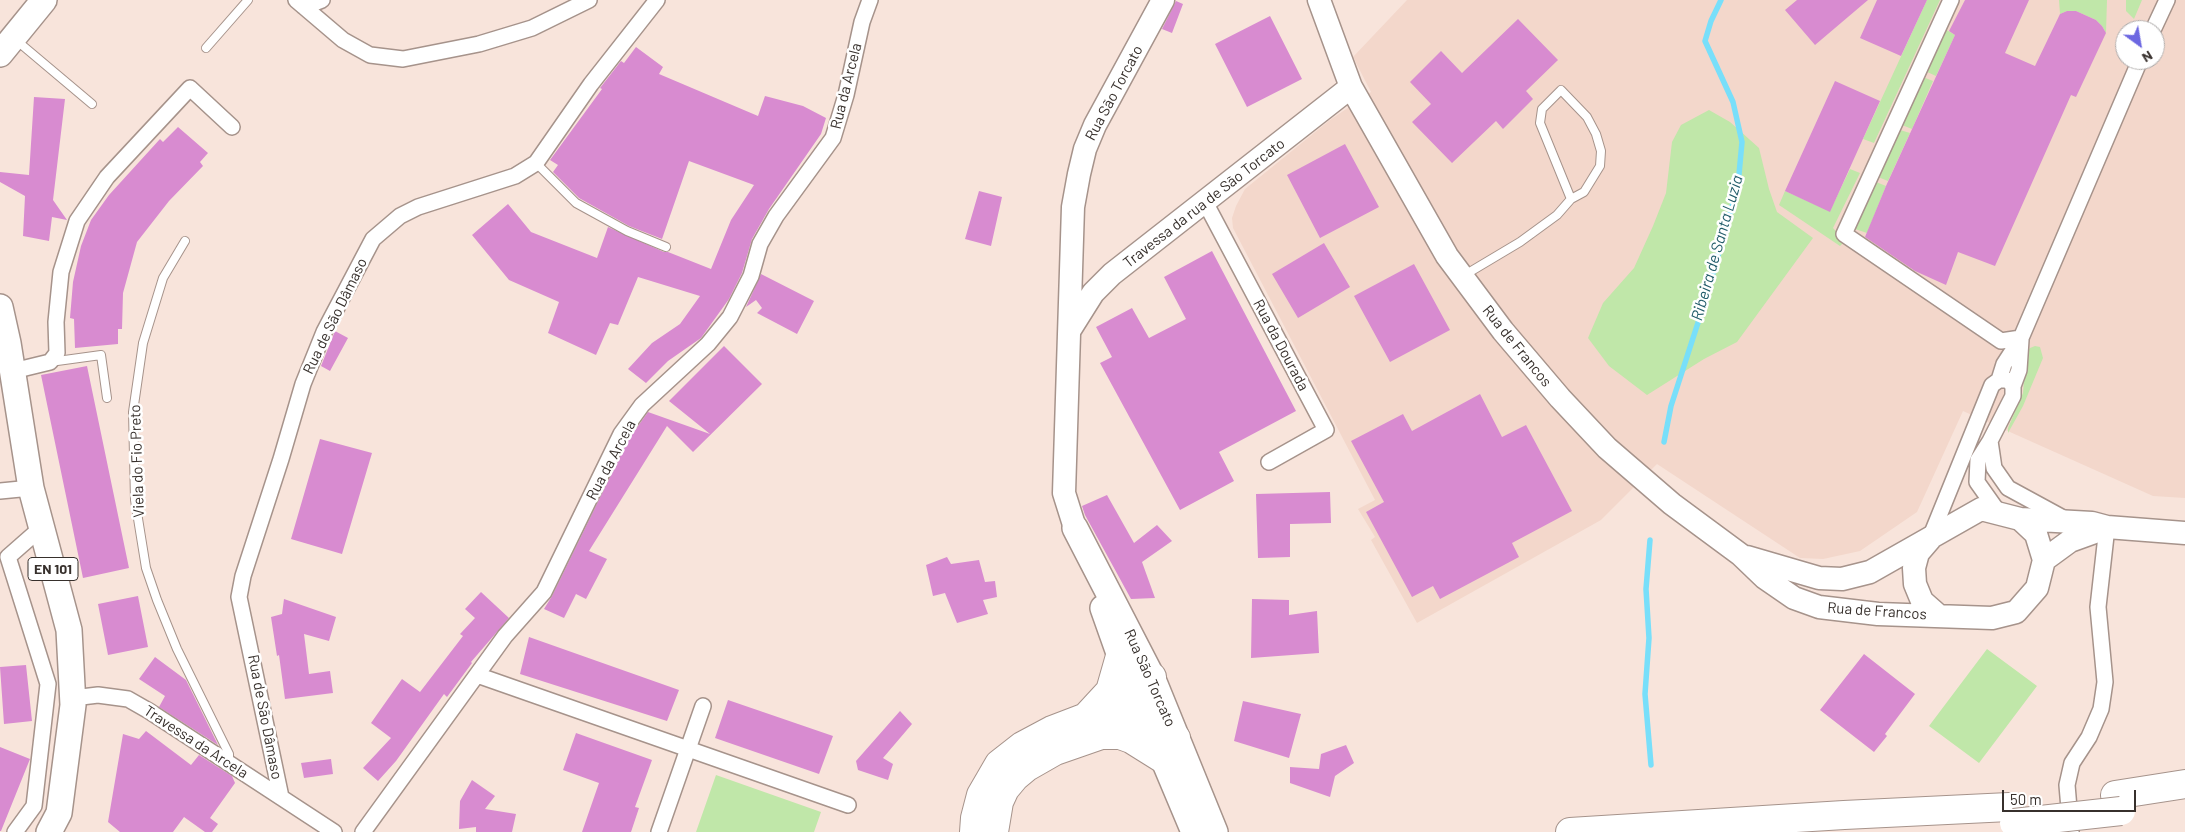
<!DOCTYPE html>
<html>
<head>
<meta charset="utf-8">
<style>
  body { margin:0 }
  #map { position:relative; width:2185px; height:832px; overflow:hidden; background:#f8e4db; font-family:Barlow,sans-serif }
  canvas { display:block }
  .north { position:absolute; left:2115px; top:20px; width:50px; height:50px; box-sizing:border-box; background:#fff; border:1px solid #afacab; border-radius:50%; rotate:148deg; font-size:14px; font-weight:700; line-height:20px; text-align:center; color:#37302c }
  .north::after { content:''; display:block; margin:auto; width:18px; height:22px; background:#6c67e1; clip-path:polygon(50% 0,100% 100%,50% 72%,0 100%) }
  .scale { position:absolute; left:2002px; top:790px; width:134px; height:22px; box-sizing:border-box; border:2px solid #37302c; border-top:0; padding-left:6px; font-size:15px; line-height:18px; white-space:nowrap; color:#37302c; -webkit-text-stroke:4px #fff; paint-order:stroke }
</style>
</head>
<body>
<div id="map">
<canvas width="2185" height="832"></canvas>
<div class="north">N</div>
<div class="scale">50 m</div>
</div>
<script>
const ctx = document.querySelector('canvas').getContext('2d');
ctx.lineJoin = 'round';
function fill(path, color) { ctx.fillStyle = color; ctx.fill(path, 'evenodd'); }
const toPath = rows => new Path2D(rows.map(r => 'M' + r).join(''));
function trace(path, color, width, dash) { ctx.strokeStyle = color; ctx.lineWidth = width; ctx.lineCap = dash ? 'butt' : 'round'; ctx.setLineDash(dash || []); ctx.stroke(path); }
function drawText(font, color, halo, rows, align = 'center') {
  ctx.font = font + ' Barlow,sans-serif'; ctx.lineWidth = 5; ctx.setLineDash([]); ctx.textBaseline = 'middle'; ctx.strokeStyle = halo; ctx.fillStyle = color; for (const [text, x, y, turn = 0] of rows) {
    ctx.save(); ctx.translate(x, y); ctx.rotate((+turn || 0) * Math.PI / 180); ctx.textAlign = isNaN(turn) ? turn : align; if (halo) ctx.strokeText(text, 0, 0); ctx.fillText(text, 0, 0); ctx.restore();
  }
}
const built = toPath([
  [1407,0,2185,0,2185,498,2153,496,1963,411,1917,512,1860,551,1823,559,1800,558,1657,464,1601,520,1417,623,1371,540,1375,537,1358,509,1375,500,1233,228,1232,218,1236,206,1245,189,1330,120,1371,92,1353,57],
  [2125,30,2155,30,2155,60,2125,60]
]);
const green = toPath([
  [1927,0,1940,0,1874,143,1863,139],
  [2059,0,2107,0,2106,33,2102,26,2096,20,2076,11,2067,11,2060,14],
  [2126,0,2142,0,2134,19,2126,11],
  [1945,29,1955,35,1936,76,1925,71],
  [1923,77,1933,81,1912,129,1902,125],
  [1709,110,1730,122,1759,148,1769,189,1777,212,1813,238,1737,342,1704,359,1647,395,1609,366,1588,338,1603,303,1634,268,1653,226,1666,193,1672,142,1681,125],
  [1900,130,1910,133,1888,181,1878,177],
  [1850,169,1860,173,1833,228,1845,241,1840,246,1779,205,1785,191,1830,211],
  [1876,182,1886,186,1867,233,1855,229],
  [2035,346,2040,347,2043,358,2023,406,2008,433,2008,428,2023,393,2026,352,2030,348],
  [1987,649,2037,686,1979,763,1929,726],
  [716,775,821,812,814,832,696,832]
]);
const stream = toPath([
  [1664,442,1671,406,1706,298,1738,185,1742,142,1733,102,1705,41,1711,21,1721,0],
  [1650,540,1646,589,1649,638,1645,694,1651,765]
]);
const building = toPath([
  [1797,0,1868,0,1815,45,1785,10],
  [1877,0,1927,0,1901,56,1860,38],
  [1965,0,2029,0,2005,53,2035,66,2060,14,2067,11,2076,11,2096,20,2102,26,2106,33,2076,97,2071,95,1995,266,1958,252,1946,285,1915,271,1865,237,1886,186,1955,35,1949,31],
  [1176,1,1183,4,1172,33,1162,29],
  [1270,16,1302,79,1247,107,1215,44],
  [1518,19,1558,60,1526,91,1533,99,1503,129,1496,121,1452,163,1412,122,1431,104,1410,82,1441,51,1462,73],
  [636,47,663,67,659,74,758,116,765,96,803,106,826,118,821,134,769,209,752,239,742,273,729,299,701,338,668,361,646,383,628,369,652,343,680,324,700,296,638,277,618,325,610,323,596,355,548,333,559,302,509,280,472,235,508,204,531,232,597,258,608,227,664,252,668,252,711,269,731,220,754,185,689,161,662,239,629,226,579,198,553,172,558,165,550,160,602,89,600,88,621,61,624,63],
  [1835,81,1880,101,1830,212,1785,191],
  [34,97,65,99,53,200,67,220,52,217,49,241,23,236,25,196,0,182,0,172,29,175],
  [178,127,208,153,200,162,203,166,169,201,137,242,123,293,122,329,118,329,118,344,75,348,74,319,70,318,73,282,81,246,91,220,109,195,160,139,163,142],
  [1345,144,1379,207,1320,238,1287,175],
  [979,191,1002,197,991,246,965,239],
  [1324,243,1350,287,1298,318,1272,274],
  [1212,251,1296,411,1219,452,1234,481,1180,510,1100,363,1112,357,1096,327,1132,308,1149,338,1186,319,1164,277],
  [1414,264,1450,330,1390,362,1354,296],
  [761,274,814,301,797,334,757,313,762,308,756,300,746,307],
  [335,331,348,338,330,371,321,366],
  [724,346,762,384,693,452,667,426,589,551,607,559,586,599,576,594,564,618,544,609,552,596,628,440,648,412,710,434,669,401],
  [87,366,129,568,83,578,41,375],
  [1480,394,1502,437,1526,425,1572,511,1512,543,1519,557,1440,599,1433,586,1412,597,1366,512,1384,502,1351,441,1403,414,1412,431],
  [320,439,372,453,342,554,291,539],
  [1330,492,1331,523,1290,524,1290,557,1258,558,1256,494],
  [1107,495,1134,543,1157,525,1172,541,1142,562,1155,598,1131,599,1085,515,1082,506],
  [947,557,951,564,979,560,985,582,995,581,997,597,983,600,988,614,957,623,945,593,933,596,926,565],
  [481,592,509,618,471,662,472,663,447,697,444,694,396,761,378,781,363,768,391,738,371,723,402,679,420,692,463,636,460,634,475,618,465,609],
  [138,596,148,647,108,655,98,604],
  [284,599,336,617,329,641,304,634,309,674,330,671,333,693,285,699,279,655,277,656,271,617,282,614],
  [1252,599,1289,600,1289,615,1317,611,1319,653,1251,658],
  [529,637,679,690,667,721,520,674],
  [1864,654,1915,694,1885,734,1887,736,1874,752,1820,710],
  [155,657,186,680,218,745,159,707,165,696,139,679],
  [26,665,32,721,4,724,0,667],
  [728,700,833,736,819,774,715,738],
  [1243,701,1301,714,1289,758,1234,741],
  [900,711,912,724,883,758,893,764,888,780,858,770,856,761],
  [146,731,191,765,199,755,232,776,235,783,210,818,218,824,212,832,205,832,184,817,173,832,120,832,108,822,123,734,139,739],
  [576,733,652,760,635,807,639,808,631,832,582,832,599,783,563,770],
  [1346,745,1354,763,1335,776,1330,797,1290,783,1290,767,1319,769,1321,754],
  [0,747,30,759,1,831,0,831],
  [331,759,333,774,304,778,301,763],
  [472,780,495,796,485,809,516,814,512,832,476,832,476,827,459,829,460,801]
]);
const lane = toPath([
  [16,40,92,104],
  [206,48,248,0],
  [536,163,576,203,627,231,666,247],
  [185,241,163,278,143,343,133,412,135,500,146,568,157,600,177,649,229,754,229,763],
  [1463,276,1520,242,1557,215,1571,199,1584,192,1600,166,1601,151,1596,134,1587,117,1561,90,1542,109,1540,123,1571,199],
  [50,362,101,355,107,398]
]);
const street = toPath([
  [296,0,343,40,370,55,403,59,479,44,532,28,589,0],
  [1951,0,1844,234,2001,341,2021,338],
  [304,7,322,0],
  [2153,30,2167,0],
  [1205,202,1326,430,1269,462],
  [13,371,50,362,57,353,56,322,61,272,77,221,107,177,190,88,232,127],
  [1999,380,2004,364,2021,338,2140,60],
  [2013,386,2019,370,2021,340],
  [1990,441,1978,460,1977,482,1999,513],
  [0,491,31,488],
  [1930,538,1992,385,1999,380,2008,380,2013,386,2013,396,1990,441,1994,468,2008,488,2065,519],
  [477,675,848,805],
  [73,698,98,695,128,699,149,711,334,832],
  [281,797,239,597,243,576,281,459,303,384,324,332,373,239,400,216,418,207,515,176,536,163,591,84,657,0],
  [15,832,34,806,48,684,8,557,41,528],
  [363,832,505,636,544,592,621,434,642,405,708,344,730,317,751,276,760,244,776,216,833,138,846,95,862,22,870,0],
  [659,832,703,706],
  [2071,832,2067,785,2072,763,2089,737,2101,709,2105,682,2098,607,2107,527]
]);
const secondary = toPath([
  [1319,0,1351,87,1447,256,1503,331,1560,398,1607,448,1672,504,1741,555,1765,578,1794,598,1819,607,1878,614,1992,618,2016,612,2037,588,2044,560,2036,534,2020,519],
  [1071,328,1093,293,1112,274,1351,87],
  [1075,528,1064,493,1073,207,1079,174,1085,149,1095,125,1163,0],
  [1930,539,1918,553,1914,568,1915,584,1922,601,1939,616],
  [1747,557,1819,578,1842,579,1870,572,1981,509,2020,519,2092,523,2107,527,2185,533],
  [2044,560,2070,541,2106,528]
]);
const primary = toPath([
  [0,54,44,0],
  [0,307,8,343,31,488,69,630,73,705,59,813,49,832],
  [1075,528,1152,677,1215,832],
  [1103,608,1120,656,1194,832]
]);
const highway = toPath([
  [1086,717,1110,691,1120,656],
  [1101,735,1120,735,1131,739,1163,759],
  [2115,795,2185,784],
  [974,832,975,818,981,795,999,764,1022,746,1052,730,1086,717,1127,705,1143,708,1155,716,1176,738],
  [994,832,999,802,1005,789,1015,777,1027,767,1055,751,1101,735,1139,714,1148,694,1152,677],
  [1570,832,1844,815,2009,807]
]);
const highwayBridge = toPath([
  [2014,823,2121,811]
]);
const shields = [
  [53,569,50]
];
const shieldNames = [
  ["EN 101",53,569]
];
const streetNames = [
  ["Rua da Arcela",846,86,-76],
  ["Rua São Torcato",1114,93,-62],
  ["Travessa da rua de São Torcato",1204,203,-38],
  ["Rua de São Dâmaso",335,316,-64],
  ["Rua da Dourada",1281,345,62],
  ["Rua de Francos",1517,346,51],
  ["Rua da Arcela",611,460,-62],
  ["Viela do Fio Preto",137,461,-92],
  ["Rua de Francos",1877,611,4],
  ["Rua São Torcato",1150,678,66],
  ["Rua de São Dâmaso",265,717,79],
  ["Travessa da Arcela",196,742,33]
];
const waterNames = [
  ["Ribeira de Santa Luzia",1717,248,-74]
];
fill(built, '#f3d7cb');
fill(green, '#c0e7a9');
trace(stream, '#78dffa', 5.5);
fill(building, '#d88bd0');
trace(lane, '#a6938b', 10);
trace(street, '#a6938b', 18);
trace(secondary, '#a6938b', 25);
trace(primary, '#a6938b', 28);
trace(highway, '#a6938b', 30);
trace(lane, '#fff', 8);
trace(street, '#fff', 15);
trace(secondary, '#fff', 22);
trace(primary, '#fff', 25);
trace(highway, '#fff', 28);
trace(highwayBridge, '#a6938b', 30, []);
trace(highwayBridge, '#fff', 28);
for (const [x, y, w] of shields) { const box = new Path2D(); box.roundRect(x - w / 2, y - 11.5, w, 23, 4); ctx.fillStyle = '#fff'; ctx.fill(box); trace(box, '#37302c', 1); }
drawText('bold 14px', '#37302c', null, shieldNames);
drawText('15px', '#37302c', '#fff', streetNames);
drawText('italic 16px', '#225c6a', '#fff', waterNames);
</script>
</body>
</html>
